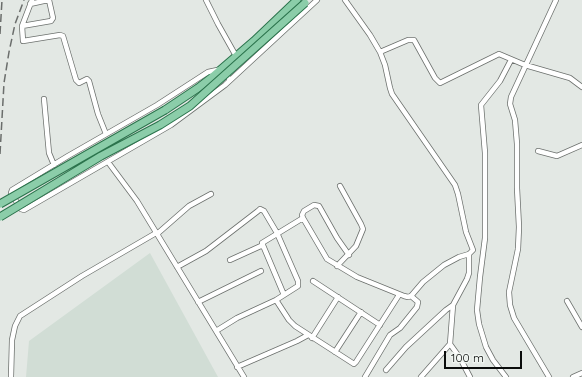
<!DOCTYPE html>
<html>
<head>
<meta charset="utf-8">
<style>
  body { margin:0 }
  #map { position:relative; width:582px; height:377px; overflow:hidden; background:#e3e8e4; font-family:Quicksand,sans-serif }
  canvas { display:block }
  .scale { position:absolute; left:444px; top:351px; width:78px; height:18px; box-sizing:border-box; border:2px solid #0a0c0b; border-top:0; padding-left:5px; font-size:12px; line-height:14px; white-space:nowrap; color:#0a0c0b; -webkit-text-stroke:3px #f0f5f1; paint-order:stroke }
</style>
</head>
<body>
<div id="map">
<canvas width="582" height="377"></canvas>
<div class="scale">100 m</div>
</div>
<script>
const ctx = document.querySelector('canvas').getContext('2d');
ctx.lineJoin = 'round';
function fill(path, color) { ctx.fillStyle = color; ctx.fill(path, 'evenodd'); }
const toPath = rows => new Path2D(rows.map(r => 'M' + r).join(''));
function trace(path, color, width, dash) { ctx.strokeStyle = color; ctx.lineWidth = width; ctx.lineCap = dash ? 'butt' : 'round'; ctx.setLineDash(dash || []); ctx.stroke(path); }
const built = toPath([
  [150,253,218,377,26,377,29,341]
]);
const street = toPath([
  [32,0,22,26,23,41,60,35,63,36,76,80,79,83,87,79,89,81,98,114,106,134],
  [206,0,218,24,236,56],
  [345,0,370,35,380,52,385,65,390,88,392,94,455,185,458,194,466,232,473,250,469,254,459,257,444,265,423,282,411,296,408,297,404,296,357,277,327,259,303,218,302,215,304,211,314,205,319,206,337,238,349,255],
  [30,4,48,0],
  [22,26,51,21,53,18,49,0],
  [380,52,408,40,414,40,435,78,440,83,499,54,525,65,570,78,582,87],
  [230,80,222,69,208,72,157,105,68,156,12,190,11,193,21,209,24,210,171,125,225,85,317,0],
  [44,99,49,153,54,165],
  [538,151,557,156,582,145],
  [108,162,137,201,244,377],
  [230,260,263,245],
  [337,266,356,246,363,229,361,224,340,186],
  [177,267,206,251,258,211,260,209,264,211,277,233,298,281,298,286,276,300,237,318,216,331],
  [313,281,380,325],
  [284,295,262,243,303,218],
  [276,300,289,320,295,326,354,364,356,362,399,295],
  [567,301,582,327],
  [198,302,261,271],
  [312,338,338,297],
  [450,344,460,358,470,377],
  [335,352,361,312],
  [237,367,297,341,308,335],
  [386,370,406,347,446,310,453,305],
  [11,377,12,340,15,326,20,316,82,276,156,233,157,234,189,206,211,194],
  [365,377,390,335,400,328,417,307,418,302,411,296],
  [421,377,450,344,453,305,467,279,469,273,469,254],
  [506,377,493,360,486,347,479,324,477,310,480,277,485,238,485,153,481,105,500,81,511,60],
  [549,377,514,318,510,305,509,292,518,249,519,227,517,188,517,144,515,120,510,104,511,97,556,0],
  [573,377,582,373]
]);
const primary = toPath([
  [165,110,198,88,211,78,254,41,297,0]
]);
const rail = toPath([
  [0,34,2,0],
  [0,154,4,83,9,52,15,24,24,0]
]);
const primaryBridge = toPath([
  [0,204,165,110],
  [0,217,101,156,160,125,190,106,305,3]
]);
fill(built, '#d1ddd5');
trace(street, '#6c706d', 6);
trace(primary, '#2b734c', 9);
trace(street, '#fff', 4.5);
trace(primary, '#8bcda9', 7);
trace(rail, '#6b6e6c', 1.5, [8, 4]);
trace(primaryBridge, '#2b734c', 9, []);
trace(primaryBridge, '#8bcda9', 7);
</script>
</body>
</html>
